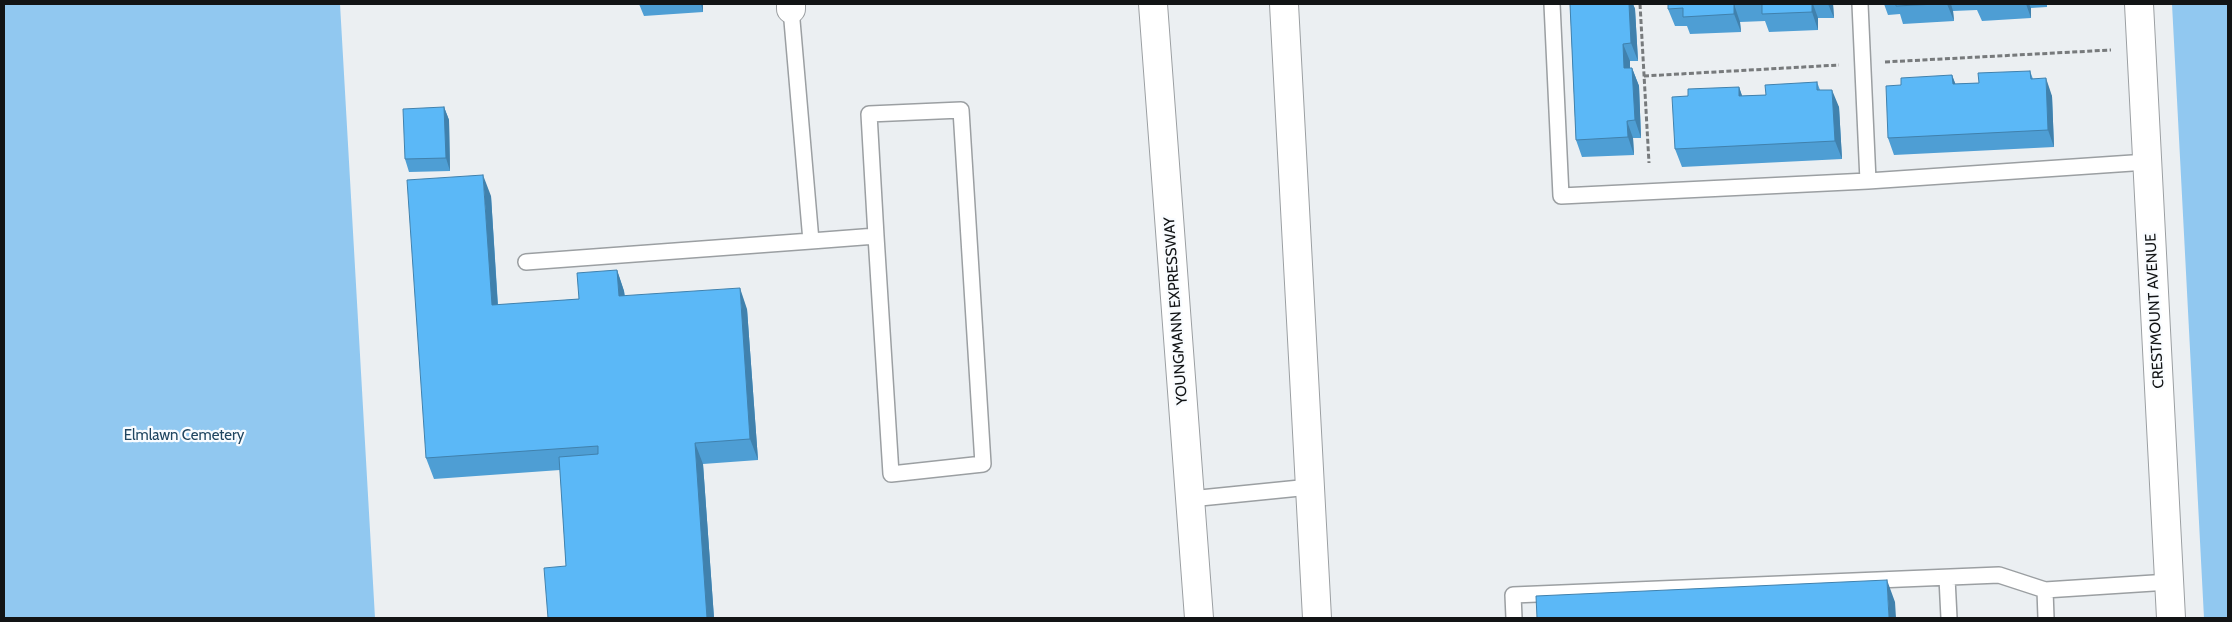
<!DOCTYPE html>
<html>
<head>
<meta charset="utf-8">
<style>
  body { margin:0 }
  #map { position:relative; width:2232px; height:622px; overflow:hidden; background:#ebeff2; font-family:Cabin,sans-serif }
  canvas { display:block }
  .frame { position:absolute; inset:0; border:5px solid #121415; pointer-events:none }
</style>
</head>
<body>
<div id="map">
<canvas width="2232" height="622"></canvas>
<div class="frame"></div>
</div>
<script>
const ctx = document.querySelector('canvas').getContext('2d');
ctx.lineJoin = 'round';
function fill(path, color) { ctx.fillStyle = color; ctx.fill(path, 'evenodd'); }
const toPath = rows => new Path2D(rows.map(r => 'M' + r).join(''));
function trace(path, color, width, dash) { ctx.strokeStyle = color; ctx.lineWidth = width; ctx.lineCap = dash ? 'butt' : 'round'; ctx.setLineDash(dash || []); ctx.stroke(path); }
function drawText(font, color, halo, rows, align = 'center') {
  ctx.font = font + ' Cabin,sans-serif'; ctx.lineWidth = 4.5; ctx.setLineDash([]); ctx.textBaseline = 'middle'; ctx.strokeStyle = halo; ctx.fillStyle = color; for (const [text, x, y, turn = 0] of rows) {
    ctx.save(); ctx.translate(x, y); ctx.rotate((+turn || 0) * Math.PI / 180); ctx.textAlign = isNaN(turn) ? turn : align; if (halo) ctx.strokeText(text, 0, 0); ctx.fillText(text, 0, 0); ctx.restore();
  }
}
const green = toPath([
  [4,4,340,4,375,618,4,618],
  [2172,4,2228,4,2228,618,2204,618]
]);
const path = toPath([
  [1640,4,1649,163],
  [1885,62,2111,50],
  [1644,76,1839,65]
]);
const service = toPath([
  [1552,4,1561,196,1868,181,2147,162],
  [1860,4,1868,181],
  [791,9,811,241,876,236,891,474,983,464,961,110,869,114,876,236],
  [526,262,811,241],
  [1190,499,1310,487],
  [1947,578,1949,618],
  [2045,590,2046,618],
  [1514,618,1513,595,1999,575,2045,590,2169,582]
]);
const minor = toPath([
  [791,4,791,9],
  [2139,4,2171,618]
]);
const motorway = toPath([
  [1153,4,1199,618],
  [1284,4,1317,618]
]);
const wall = toPath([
  [639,4,703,4,703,12,644,16],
  [1570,4,1633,4,1635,9,1638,61,1630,61,1630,68,1632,68,1639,86,1641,138,1633,138,1634,155,1582,157,1576,140],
  [1668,4,1833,4,1834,18,1818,18,1818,30,1769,32,1765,21,1740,22,1741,32,1690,34,1687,26,1675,26,1668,9],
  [1884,4,2047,4,2047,7,2031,8,2031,18,1982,21,1977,10,1953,11,1954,21,1903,24,1900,14,1888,15],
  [2030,71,2033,79,2052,96,2054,147,1894,155,1888,138,1901,85,1952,75,1955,84,1979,83],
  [1817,82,1820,90,1839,107,1842,159,1682,167,1675,149,1688,96,1739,87,1742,96,1766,95],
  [444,107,449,120,450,171,409,172,405,159],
  [491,196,498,305,579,299,617,270,624,291,625,296,747,309,758,460,703,464,714,618,548,618,566,566,560,470,434,479,426,458]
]);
const shadedWall = toPath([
  [701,4,703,4,703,12],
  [1629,4,1633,4,1635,9,1638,61,1631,43],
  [1734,4,1740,22,1741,32,1734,14],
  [1812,4,1813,4,1818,18,1818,30,1812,12],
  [1828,4,1833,4,1834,18],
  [1947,4,1951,4,1953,11,1954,21],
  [2026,4,2029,4,2031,8,2031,18],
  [1623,44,1630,61,1630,86,1624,68],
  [1632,68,1639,86,1641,138,1635,120],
  [1952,75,1959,93,1953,84],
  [2046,78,2052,96,2054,147,2048,130],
  [1739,87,1745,104,1739,96],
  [1832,90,1839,107,1842,159,1835,141],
  [444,107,449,120,450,171,446,158],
  [1627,121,1633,138,1634,155,1628,137],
  [483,175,491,196,499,326,492,305],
  [617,270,624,291,626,318,619,296],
  [740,288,747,309,758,460,750,439],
  [695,443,703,464,714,618,707,618],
  [1887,580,1895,602,1896,618,1889,618]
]);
const building = toPath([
  [1570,4,1629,4,1631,43,1623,44,1624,68,1632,68,1635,120,1627,121,1628,137,1576,140,1570,4],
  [1668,4,1746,4,1734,4,1734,14,1683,17,1683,8,1668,9,1668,4],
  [1762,4,1812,4,1812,12,1762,14,1762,4],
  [1896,4,1937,4,1896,6,1896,4],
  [2030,71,2031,79,2046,78,2048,130,1888,138,1886,86,1901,85,1901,78,1952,75,1953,84,1979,83,1978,73,2030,71],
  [1817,82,1817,90,1832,90,1835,141,1675,149,1672,97,1688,96,1688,89,1739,87,1739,96,1766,95,1765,85,1817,82],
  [444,107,446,158,405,159,403,109,444,107],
  [483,175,492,305,579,299,577,273,617,270,619,296,740,288,750,439,695,443,707,618,548,618,544,568,566,566,559,457,598,454,598,446,426,458,407,180,483,175],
  [1887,580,1889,618,1537,618,1536,596,1887,580]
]);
const streetNames = [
  ["YOUNGMANN EXPRESSWAY",1176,311,-94],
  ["CRESTMOUNT AVENUE",2155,311,-93]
];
const parkNames = [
  ["Elmlawn Cemetery",184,436]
];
fill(green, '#91c8f0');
trace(service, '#9b9fa2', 18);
trace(minor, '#9b9fa2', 30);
trace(motorway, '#9b9fa2', 30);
trace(path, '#777a7c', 3, [5, 2.5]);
trace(service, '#fff', 15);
trace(minor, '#fff', 28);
trace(motorway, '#fff', 28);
fill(wall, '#4e9ed4');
fill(shadedWall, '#4081ad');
fill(building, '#5bb8f7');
trace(building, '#4081ad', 1);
drawText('15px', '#121415', '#f9fcff', streetNames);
drawText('15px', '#204661', '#f9fcff', parkNames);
</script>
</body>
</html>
